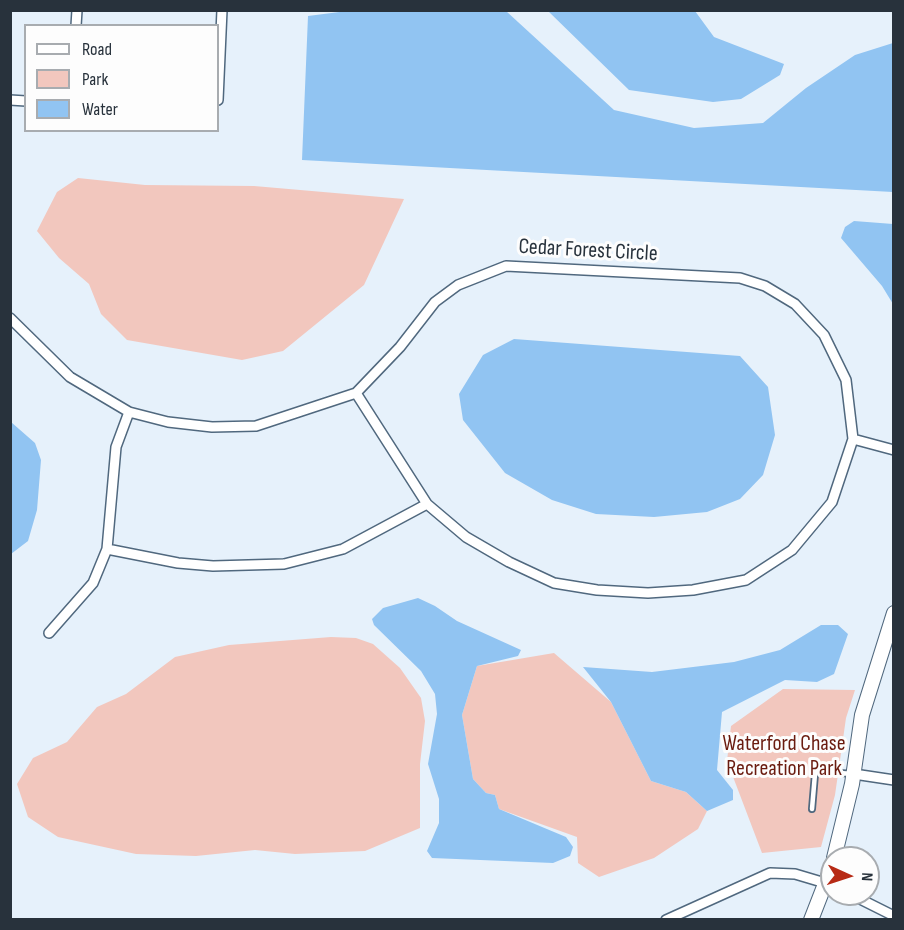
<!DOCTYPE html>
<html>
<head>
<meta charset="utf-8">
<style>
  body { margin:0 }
  #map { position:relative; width:904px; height:930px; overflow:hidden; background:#e6f1fb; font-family:"Sofia Sans Condensed",sans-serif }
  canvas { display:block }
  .frame { position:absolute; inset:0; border:12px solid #28323c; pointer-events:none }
  .legend { position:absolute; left:24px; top:24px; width:195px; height:108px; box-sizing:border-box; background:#fdfdfd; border:2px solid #a8acb0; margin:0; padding:8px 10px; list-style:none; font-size:18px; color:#28323c }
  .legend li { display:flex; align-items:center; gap:12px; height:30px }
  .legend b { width:30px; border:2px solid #a8acb0 }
  .north { position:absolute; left:820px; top:846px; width:60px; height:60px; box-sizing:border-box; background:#fdfdfd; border:2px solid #a8acb0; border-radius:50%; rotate:93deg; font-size:16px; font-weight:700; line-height:24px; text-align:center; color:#28323c }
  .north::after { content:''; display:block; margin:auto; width:21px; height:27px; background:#b72a15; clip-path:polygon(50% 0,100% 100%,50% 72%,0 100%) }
</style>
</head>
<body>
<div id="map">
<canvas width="904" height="930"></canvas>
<div class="frame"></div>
<ul class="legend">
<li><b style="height:8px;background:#fff"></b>Road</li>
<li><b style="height:16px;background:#f2c7be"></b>Park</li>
<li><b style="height:16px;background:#91c4f2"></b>Water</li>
</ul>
<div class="north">N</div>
</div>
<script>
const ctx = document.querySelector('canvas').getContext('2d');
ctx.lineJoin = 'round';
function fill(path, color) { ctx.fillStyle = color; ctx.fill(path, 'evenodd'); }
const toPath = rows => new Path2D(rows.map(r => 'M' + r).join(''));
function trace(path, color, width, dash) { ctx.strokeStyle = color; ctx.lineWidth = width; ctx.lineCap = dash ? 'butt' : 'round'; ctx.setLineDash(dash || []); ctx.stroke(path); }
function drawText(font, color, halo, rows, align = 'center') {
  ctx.font = font + ' "Sofia Sans Condensed",sans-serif'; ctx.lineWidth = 6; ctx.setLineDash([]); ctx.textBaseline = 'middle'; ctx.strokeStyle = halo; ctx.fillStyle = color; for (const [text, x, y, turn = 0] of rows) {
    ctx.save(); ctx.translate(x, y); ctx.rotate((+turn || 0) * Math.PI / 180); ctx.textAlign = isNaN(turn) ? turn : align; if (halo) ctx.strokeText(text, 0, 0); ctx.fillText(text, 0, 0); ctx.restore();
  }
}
const green = toPath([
  [78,178,145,185,254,186,404,199,364,285,283,351,242,360,127,340,101,314,89,284,59,258,37,231,57,192],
  [331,637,356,638,373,644,400,668,421,698,425,721,420,764,420,828,365,851,295,854,255,850,196,856,136,854,58,837,28,817,17,784,33,758,67,742,97,707,126,694,175,657,229,645],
  [554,653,611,702,651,781,686,792,707,811,698,829,654,858,599,877,578,863,577,837,499,809,495,795,486,793,473,779,462,715,477,666],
  [783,689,855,690,846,718,835,795,821,847,762,853,727,761,731,726]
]);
const water = toPath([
  [355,10,506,11,614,110,694,128,763,123,806,88,855,55,893,43,893,192,302,160,308,16],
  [548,11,695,11,714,37,784,64,780,75,741,99,713,102,629,90],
  [854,221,893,224,893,304,882,286,841,238,845,227],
  [514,339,740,356,768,387,775,435,763,475,740,499,707,512,654,517,596,514,552,500,505,473,463,420,459,394,483,355],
  [11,422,35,443,41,460,37,510,28,541,11,554],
  [418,598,435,606,457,621,521,650,518,656,477,666,462,715,473,779,486,793,495,795,499,809,566,837,573,847,570,856,553,863,432,858,427,851,439,823,439,799,428,764,437,714,435,694,421,671,374,625,372,619,383,608],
  [821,625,838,625,848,634,834,674,817,682,785,680,722,712,717,770,733,790,733,800,707,811,686,792,651,781,611,702,583,667,652,672,734,662,780,650]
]);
const lane = toPath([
  [812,809,815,774,817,771,852,774]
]);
const street = toPath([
  [76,26,77,10],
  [10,100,26,101],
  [218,100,222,10],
  [506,266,740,278,765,286,795,304,824,335,846,380,853,439,832,502,792,550,746,580,693,590,648,593,597,590,554,583,509,562,466,537,427,504,356,393,400,347,435,302,458,285,506,266],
  [10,318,70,377,129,412,168,422,212,427,256,426,356,393],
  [853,439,894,450],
  [107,549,178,563,213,566,284,564,343,549,427,504],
  [49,633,93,583,107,549,116,447,129,412],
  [854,774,894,780],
  [850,894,894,916],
  [666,920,770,873,795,874,832,885]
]);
const secondary = toPath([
  [834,858,852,784,862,715,894,613],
  [811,920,832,866]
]);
const streetNames = [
  ["Cedar Forest Circle",588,251,3]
];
const parkNames = [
  ["Waterford Chase",784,744],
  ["Recreation Park",784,769]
];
fill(green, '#f2c7be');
fill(water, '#91c4f2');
trace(lane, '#50687e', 8);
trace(street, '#50687e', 12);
trace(secondary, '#50687e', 16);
trace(lane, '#fff', 4.5);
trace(street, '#fff', 9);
trace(secondary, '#fff', 14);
drawText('22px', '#28323c', '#fdfdfd', streetNames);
drawText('22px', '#6a1b0f', '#fdfdfd', parkNames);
</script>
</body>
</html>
